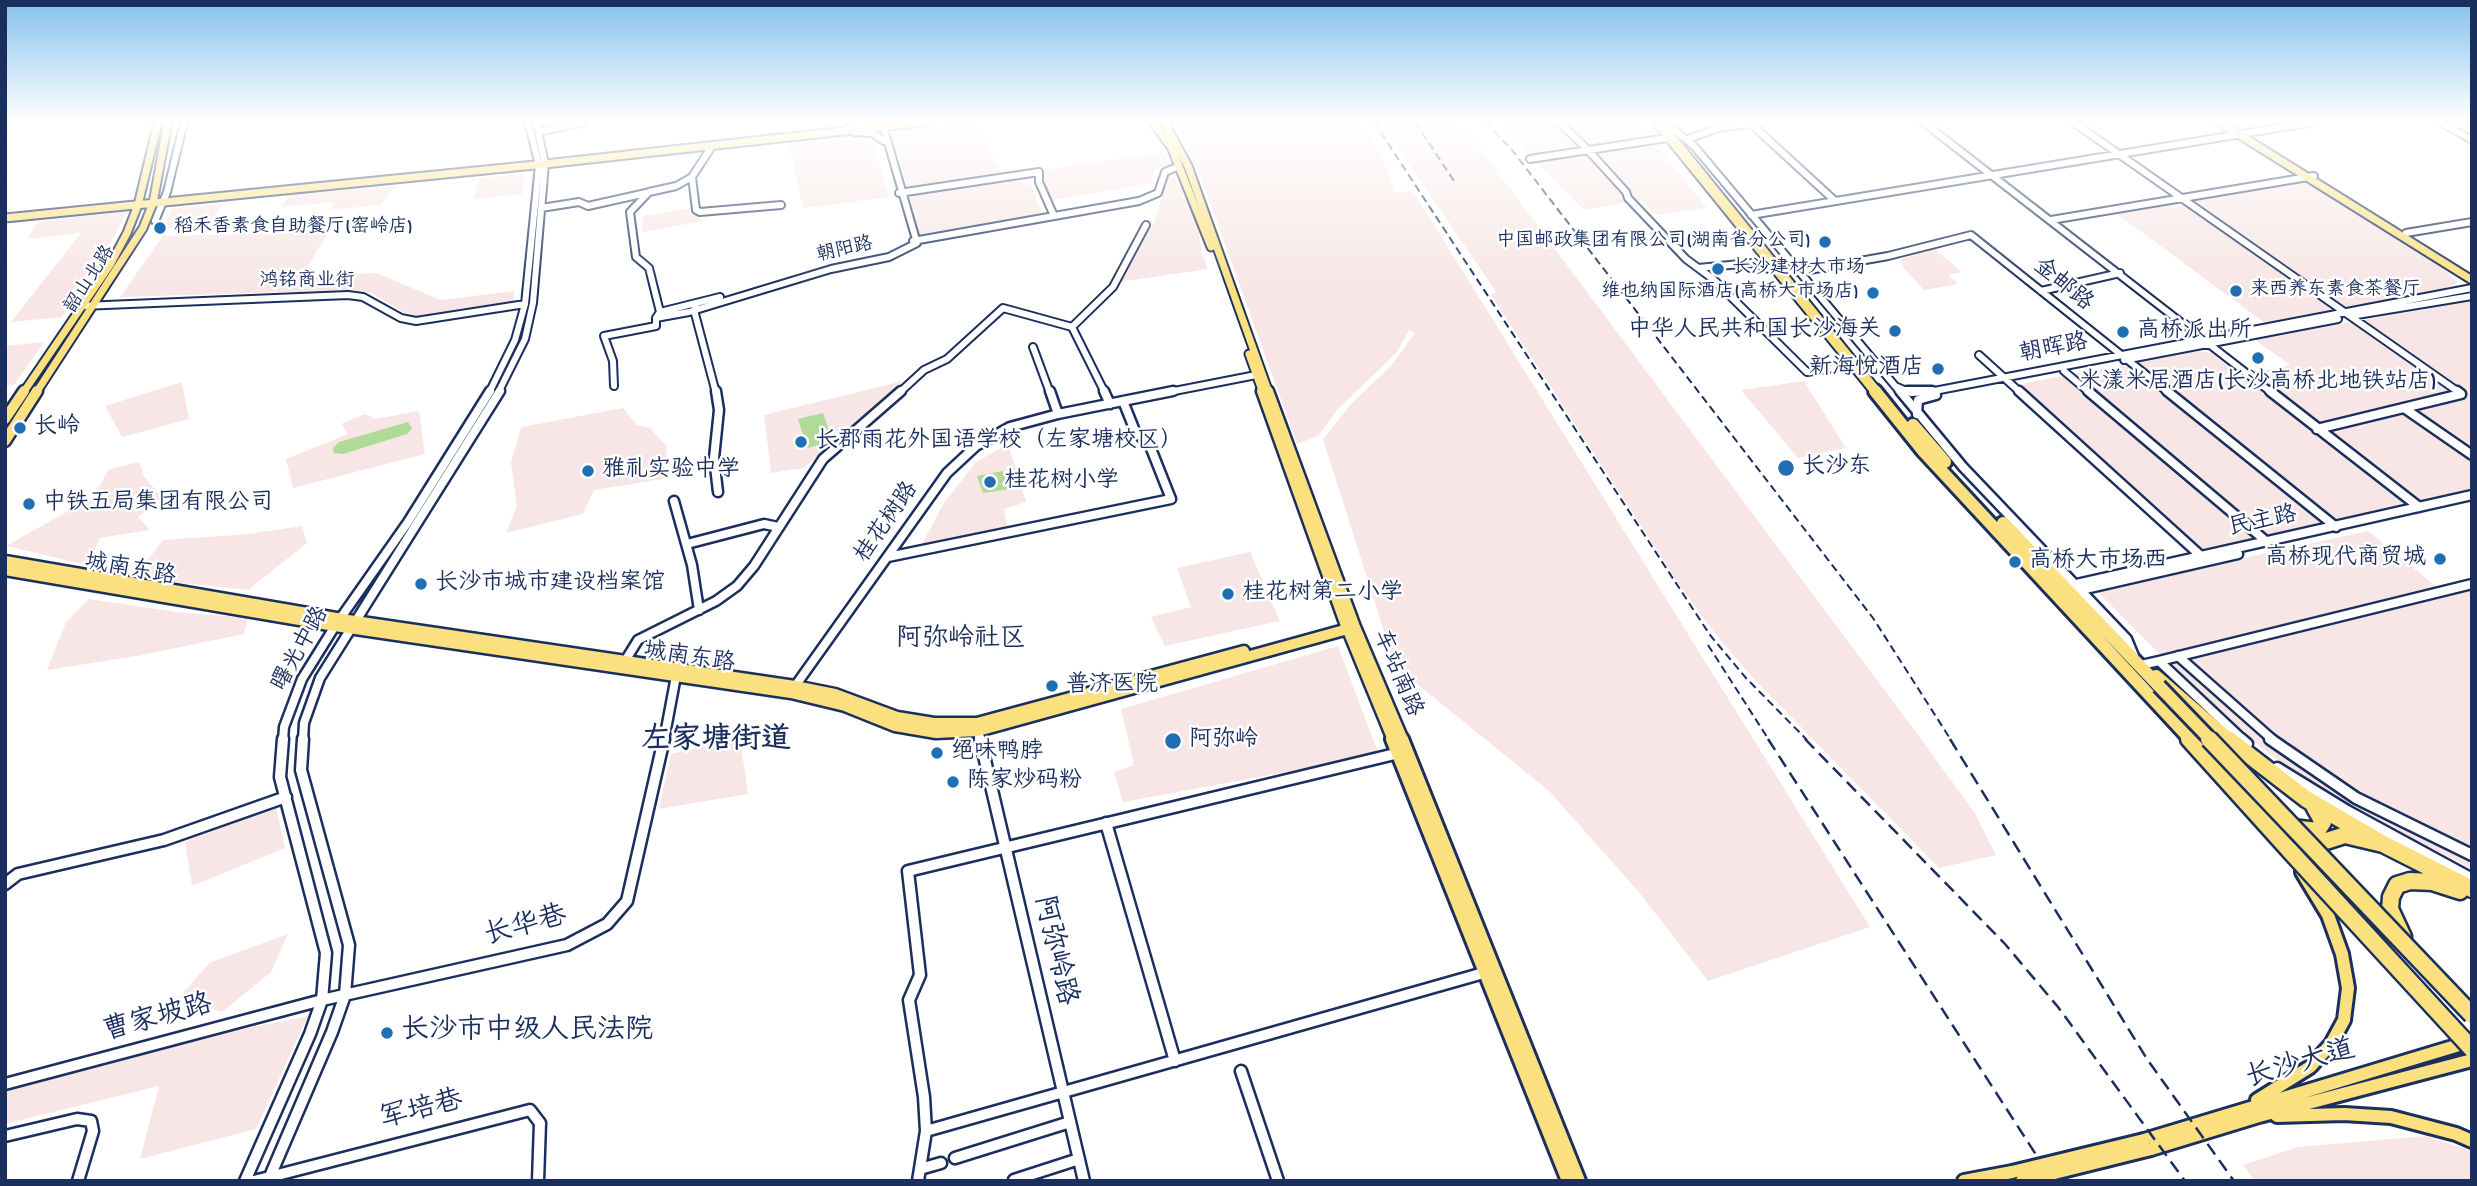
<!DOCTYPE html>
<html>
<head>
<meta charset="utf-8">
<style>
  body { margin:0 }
  #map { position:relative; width:2477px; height:1186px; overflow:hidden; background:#fff; font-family:"Gochi Hand",sans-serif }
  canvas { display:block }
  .frame { position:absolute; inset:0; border:7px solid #1b2f5e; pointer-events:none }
</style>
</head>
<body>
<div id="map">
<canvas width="2477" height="1186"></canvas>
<div class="frame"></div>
</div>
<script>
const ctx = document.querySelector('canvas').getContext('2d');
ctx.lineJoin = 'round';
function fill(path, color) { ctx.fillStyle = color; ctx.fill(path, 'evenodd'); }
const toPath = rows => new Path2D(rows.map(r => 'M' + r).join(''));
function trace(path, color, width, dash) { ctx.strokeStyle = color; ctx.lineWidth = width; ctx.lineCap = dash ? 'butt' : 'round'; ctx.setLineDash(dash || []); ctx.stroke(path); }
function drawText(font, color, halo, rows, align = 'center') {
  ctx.font = font + ' "Gochi Hand","LXGW WenKai TC",sans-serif'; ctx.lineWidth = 5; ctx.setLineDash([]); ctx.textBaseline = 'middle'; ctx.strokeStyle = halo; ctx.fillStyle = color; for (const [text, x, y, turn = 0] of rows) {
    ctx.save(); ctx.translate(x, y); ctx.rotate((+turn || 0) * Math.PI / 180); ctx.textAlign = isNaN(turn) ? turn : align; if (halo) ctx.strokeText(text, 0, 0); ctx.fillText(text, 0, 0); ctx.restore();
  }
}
const built = toPath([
  [976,122,1004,179,1031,185,1042,214,920,234,891,130],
  [1173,122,1359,122,1382,156,1394,192,1413,191,1870,927,1708,981,1638,891,1549,791,1395,666,1323,439,1352,403,1391,366,1415,333,1409,330,1397,352,1337,410,1318,436,1297,444,1199,172],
  [1381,122,1460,122,1924,743,1974,812,1996,855,1939,868,1753,678,1713,631,1680,586,1491,295,1496,292],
  [1497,122,1638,122,1707,208,1656,215,1640,200,1584,210],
  [870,132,889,197,803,208,788,141],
  [1163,152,1170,165,1154,171,1151,183,1053,200,1036,171],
  [1170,169,1197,223,1202,253,1208,269,1119,282,1151,225,1154,224],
  [524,174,522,194,474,199,479,178],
  [2300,182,2312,185,2445,270,2458,283,2443,289,2265,323,2117,214],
  [395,186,380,205,330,210,334,202,282,207,288,195],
  [223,204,209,224,164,229,172,208],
  [690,208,703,221,642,232,643,216],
  [127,212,100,262,62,317,11,322,81,233,27,239,38,221],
  [329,232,301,277,376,273,441,300,514,291,513,304,435,317,412,317,371,293,351,290,120,297,163,236],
  [1934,248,1962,272,1948,275,1958,284,1924,290,1902,266,1901,259],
  [2472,301,2472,489,2202,553,2015,385,2198,351,2211,353,2240,376,2290,365,2254,339],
  [44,342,14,385,5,386,5,346],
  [903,381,804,468,771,473,764,415],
  [1804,381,1846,448,1798,458,1741,390],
  [182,382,189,419,122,437,105,406],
  [623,408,637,425,650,428,667,447,663,479,594,490,583,514,506,533,517,506,511,463,521,427],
  [419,411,425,454,293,488,286,459,348,434,341,424,365,414,375,419],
  [1008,444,1026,502,1004,509,1007,526,922,544,944,503,976,462],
  [139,462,144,476,162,498,138,517,150,530,100,538,87,565,6,546,93,497,109,469],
  [302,526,307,543,248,590,134,578,163,540,249,534],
  [2368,531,2438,588,2472,580,2472,869,2362,813,2284,765,2222,717,2096,590],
  [1250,552,1280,621,1165,646,1151,617,1191,607,1177,568],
  [89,599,176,612,248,618,244,634,137,656,47,670,66,622],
  [1338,646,1379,755,1123,802,1114,772,1134,765,1121,709],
  [740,738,748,794,659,809,671,754],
  [276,806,285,848,192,886,185,842],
  [288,934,271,972,222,1012,179,998,209,963],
  [308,1016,256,1129,140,1159,159,1086,5,1124,5,1091,194,1039],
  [2425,1136,2472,1151,2472,1181,2255,1181,2243,1165,2298,1147]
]);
const green = toPath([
  [823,413,833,442,807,448,798,419],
  [408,422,412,428,407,434,343,454,334,453,333,448,339,442],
  [1003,471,1009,489,983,493,977,476]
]);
const minorFar2 = toPath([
  [1559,122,1587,149,1626,192,1628,198,1686,259,1713,279,1807,372,1853,365],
  [1749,122,1834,200],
  [1923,122,2272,393],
  [2073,122,2460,393],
  [2440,122,2472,140],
  [847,128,865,122],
  [1672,128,1694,146,1901,393],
  [539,132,583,122],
  [854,132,872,133,884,141],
  [1688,139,1718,128,1763,122],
  [1530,159,1667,138],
  [692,177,696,210,700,212,781,205],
  [899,193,1039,172,1039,182,1054,216],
  [541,208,579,202,588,206,646,193],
  [1751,215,2314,122],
  [2051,220,2314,176],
  [155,221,167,192,184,122],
  [2406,233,2472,222],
  [913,241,1139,201,1158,193,1165,172,1179,166],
  [1698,268,1751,263,1769,269],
  [1798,272,1888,256,1971,235,2169,393],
  [2041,291,2120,273],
  [82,306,348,295,363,297,401,318,416,321,525,304],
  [696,307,694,310,716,393],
  [660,312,720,297],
  [2351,316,2472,296],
  [656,318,689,312,831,269,889,257,917,243,882,122],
  [1072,327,1113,287,1146,225],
  [1033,347,1050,393],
  [1979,355,2021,393],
  [2124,360,2338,319],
  [2064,371,2090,393],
  [614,386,613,361,604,336,656,326,656,318,660,312,649,268,636,257,630,212,649,192,676,186,692,177,712,146],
  [1895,386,1911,393,1929,392,2472,288],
  [489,393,515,340,525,304,539,165,528,122],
  [498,393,525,339,533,303,545,164,536,122],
  [899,393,924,370,947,359,1003,308,1072,327,1105,393],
  [1164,393,1256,375]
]);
const minorFar1 = toPath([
  [716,391,719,410,714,458,718,492],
  [1050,391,1058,414],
  [1104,391,1110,404],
  [1900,391,1963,467,2127,639,2134,656],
  [1907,391,1932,391],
  [2019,391,2201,556],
  [2088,391,2267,542],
  [2167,391,2336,527],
  [2270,391,2419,507],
  [2404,408,2472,455],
  [1917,414,1918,400,1936,395],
  [2317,429,2461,394,2457,391],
  [674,501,692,565,699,610],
  [687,544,764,524,778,527],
  [888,557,1171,499,1150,446,1135,431,1123,401],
  [2072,585,2472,495],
  [2081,590,2238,554],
  [2178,656,2273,740],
  [625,661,638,640,716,601,737,586,754,566,823,459,901,391],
  [2159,661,2472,584],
  [2141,665,2159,661,2243,740],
  [793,689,947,473,976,446,1010,427,1058,414,1173,391],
  [978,731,980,740],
  [283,740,284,727,302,679,335,626,408,522,490,391],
  [303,740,304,723,320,678,500,391],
  [664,740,676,676]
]);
const minor = toPath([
  [980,739,1084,1181],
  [2241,739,2247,744],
  [2270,739,2356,798,2472,855],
  [2277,768,2347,811,2472,879],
  [1106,823,1175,1061],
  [5,884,18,874,164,840,286,797],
  [1241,1071,1278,1181],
  [5,1084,322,1000,567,945,607,924,627,901,664,739],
  [926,1131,1487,972],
  [5,1136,77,1119,91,1121,93,1131,78,1181],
  [955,1158,1070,1122],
  [920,1169,941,1163],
  [1014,1180,1079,1159],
  [245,1181,310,1034,322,1000,326,953,280,777,283,739],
  [254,1181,530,1110,540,1123,538,1181],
  [268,1181,332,1032,345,995,349,945,301,770,303,739],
  [918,1181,926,1131,924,1097,909,1000,920,975,908,871,1399,753]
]);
const majorFar2 = toPath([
  [1153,122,1173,150],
  [1164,122,1188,166,1269,393],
  [2219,122,2472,280],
  [1170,144,1211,247],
  [5,218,545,164,925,122],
  [1249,354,1263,393],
  [23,393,110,265,127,233,138,205,158,122],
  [36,393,143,228,153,203,168,122]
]);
const majorFar1 = toPath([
  [1262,391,1345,623,1393,740],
  [1268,391,1355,627,1403,740],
  [5,419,24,391],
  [5,441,37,391],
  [5,561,348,620,795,686,835,694,897,717,934,723,977,723,1244,651],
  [5,570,335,626,791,693,845,706,895,726,936,733,978,731,1355,627]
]);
const major = toPath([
  [1392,739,1568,1181],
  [1402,739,1579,1181],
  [2257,1100,2310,1067,2331,1044,2344,1020,2348,988,2342,954,2328,915,2302,872],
  [2277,1116,2344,1114,2391,1117,2456,1134,2472,1141],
  [2144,1140,2469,1042],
  [2151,1149,2259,1116,2472,1060],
  [1964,1181,2012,1172]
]);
const highwayFar2 = toPath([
  [1658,122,1877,393]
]);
const highwayFar1 = toPath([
  [1875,391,1924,452,2191,740],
  [1913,425,1945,462],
  [2003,523,2159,686],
  [2156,676,2230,740]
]);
const highway = toPath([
  [2189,739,2290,851],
  [2228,739,2306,799,2383,844],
  [2292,828,2317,831,2323,822,2314,806],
  [2322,883,2317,862,2320,843,2345,835,2383,844,2472,889],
  [2403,937,2390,909,2391,897,2397,885,2410,881,2432,882,2460,891]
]);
const railFar1 = toPath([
  [1374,122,1710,635,1746,678,1807,740],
  [1415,122,1454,181],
  [1485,122,1512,150,1873,618,1951,740],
  [1708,645,1769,740]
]);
const rail = toPath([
  [1768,739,2053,1181],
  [1805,739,2005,944,2058,1007,2185,1181],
  [1950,739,2147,1059,2234,1181]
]);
const majorBridge = toPath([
  [2012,1172,2144,1140],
  [2022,1181,2151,1149]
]);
const highwayBridgeFar1 = toPath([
  [2159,686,2211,740]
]);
const highwayBridge = toPath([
  [2209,739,2472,1015],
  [2290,851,2472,1049]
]);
const markers = [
  [160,228,7,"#1f6fb2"],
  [1825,242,7,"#1f6fb2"],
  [1718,269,7,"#1f6fb2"],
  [2236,291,7,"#1f6fb2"],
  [1873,293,7,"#1f6fb2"],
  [1895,331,7,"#1f6fb2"],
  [2123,332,7,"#1f6fb2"],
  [2258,358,7,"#1f6fb2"],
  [1938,369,7,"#1f6fb2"],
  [20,428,7,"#1f6fb2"],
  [801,442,7,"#1f6fb2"],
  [1786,468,9,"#1f6fb2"],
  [588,471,7,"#1f6fb2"],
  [990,482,7,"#1f6fb2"],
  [29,504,7,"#1f6fb2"],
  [2440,559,7,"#1f6fb2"],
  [2015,562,7,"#1f6fb2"],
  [421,584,7,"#1f6fb2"],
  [1228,594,7,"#1f6fb2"],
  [1052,686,7,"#1f6fb2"],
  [1173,741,9,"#1f6fb2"],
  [937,753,7,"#1f6fb2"],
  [953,782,7,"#1f6fb2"],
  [387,1033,7,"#1f6fb2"]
];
const farPoinames = [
  ["稻禾香素食自助餐厅(窑岭店)",174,228],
  ["中国邮政集团有限公司(湖南省分公司)",1811,242,"right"],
  ["长沙建材大市场",1732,269],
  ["来西养东素食茶餐厅",2250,291],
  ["维也纳国际酒店(高桥大市场店)",1859,293,"right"]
];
const farStreetnames = [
  ["朝阳路",845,251,-13],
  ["韶山北路",91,280,-57],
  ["鸿铭商业街",307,282]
];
const streetNames = [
  ["金邮路",2062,286,39],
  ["朝晖路",2054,350,-11],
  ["桂花树路",888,523,-55],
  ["民主路",2263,523,-12],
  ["城南东路",130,571,10],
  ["曙光中路",302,650,-61],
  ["城南东路",689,659,9],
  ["车站南路",1396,674,67]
];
const poiNames = [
  ["中华人民共和国长沙海关",1881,331,"right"],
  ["高桥派出所",2137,332],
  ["新海悦酒店",1924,369,"right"],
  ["米漾米居酒店(长沙高桥北地铁站店)",2258,383,"center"],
  ["长岭",34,428],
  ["长郡雨花外国语学校（左家塘校区）",815,442],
  ["长沙东",1802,468],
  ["雅礼实验中学",602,471],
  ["桂花树小学",1004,482],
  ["中铁五局集团有限公司",43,504],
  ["高桥现代商贸城",2426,559,"right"],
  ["高桥大市场西",2029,562],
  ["长沙市城市建设档案馆",435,584],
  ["桂花树第二小学",1242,594],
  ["普济医院",1066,686],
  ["阿弥岭",1189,741],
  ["绝味鸭脖",951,753],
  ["陈家炒码粉",967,782]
];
const quarterNames = [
  ["阿弥岭社区",961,641]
];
const nearStreetnames = [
  ["长华巷",526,928,-15],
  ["阿弥岭路",1053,951,77],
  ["曹家坡路",158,1020,-15],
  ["长沙大道",2301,1066,-16],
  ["军培巷",422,1112,-14]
];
const nearPoinames = [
  ["长沙市中级人民法院",401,1033]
];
const districtNames = [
  ["左家塘街道",716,742]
];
fill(built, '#f7e6e5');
fill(green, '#b0da97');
trace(minorFar2, '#1b2f5e', 10);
trace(minorFar1, '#1b2f5e', 13);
trace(minor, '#1b2f5e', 15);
trace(majorFar2, '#1b2f5e', 11);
trace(majorFar1, '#1b2f5e', 15);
trace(major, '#1b2f5e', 18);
trace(highwayFar2, '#1b2f5e', 14);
trace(highwayFar1, '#1b2f5e', 18);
trace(highway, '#1b2f5e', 21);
trace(minorFar2, '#fff', 6);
trace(minorFar1, '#fff', 8);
trace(minor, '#fff', 10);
trace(majorFar2, '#fbe080', 7);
trace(majorFar1, '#fbe080', 10);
trace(major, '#fbe080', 12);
trace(highwayFar2, '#fbe080', 10);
trace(highwayFar1, '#fbe080', 12);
trace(highway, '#fbe080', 16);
trace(railFar1, '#1b2f5e', 2, [8, 4.5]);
trace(rail, '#1b2f5e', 2.5, [13, 7]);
trace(majorBridge, '#1b2f5e', 18, []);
trace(highwayBridgeFar1, '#1b2f5e', 18, []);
trace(highwayBridge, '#1b2f5e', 21, []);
trace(majorBridge, '#fbe080', 12);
trace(highwayBridgeFar1, '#fbe080', 12);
trace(highwayBridge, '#fbe080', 16);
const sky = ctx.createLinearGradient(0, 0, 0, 288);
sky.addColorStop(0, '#86c1ed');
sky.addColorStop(0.42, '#fff');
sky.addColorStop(1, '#ffffff00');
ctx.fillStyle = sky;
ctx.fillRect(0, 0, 2477, 288);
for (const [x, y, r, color] of markers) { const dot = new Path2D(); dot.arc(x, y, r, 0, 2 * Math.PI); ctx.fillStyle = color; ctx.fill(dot); trace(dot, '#fff', 2.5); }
drawText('19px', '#1b2f5e', '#fff', farPoinames, 'left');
drawText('19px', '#1b2f5e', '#fff', farStreetnames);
drawText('23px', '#1b2f5e', '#fff', streetNames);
drawText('23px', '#1b2f5e', '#fff', poiNames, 'left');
drawText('26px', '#1b2f5e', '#fff', quarterNames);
drawText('28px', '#1b2f5e', '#fff', nearStreetnames);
drawText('28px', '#1b2f5e', '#fff', nearPoinames, 'left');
drawText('bold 30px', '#1b2f5e', '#fff', districtNames);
</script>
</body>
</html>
